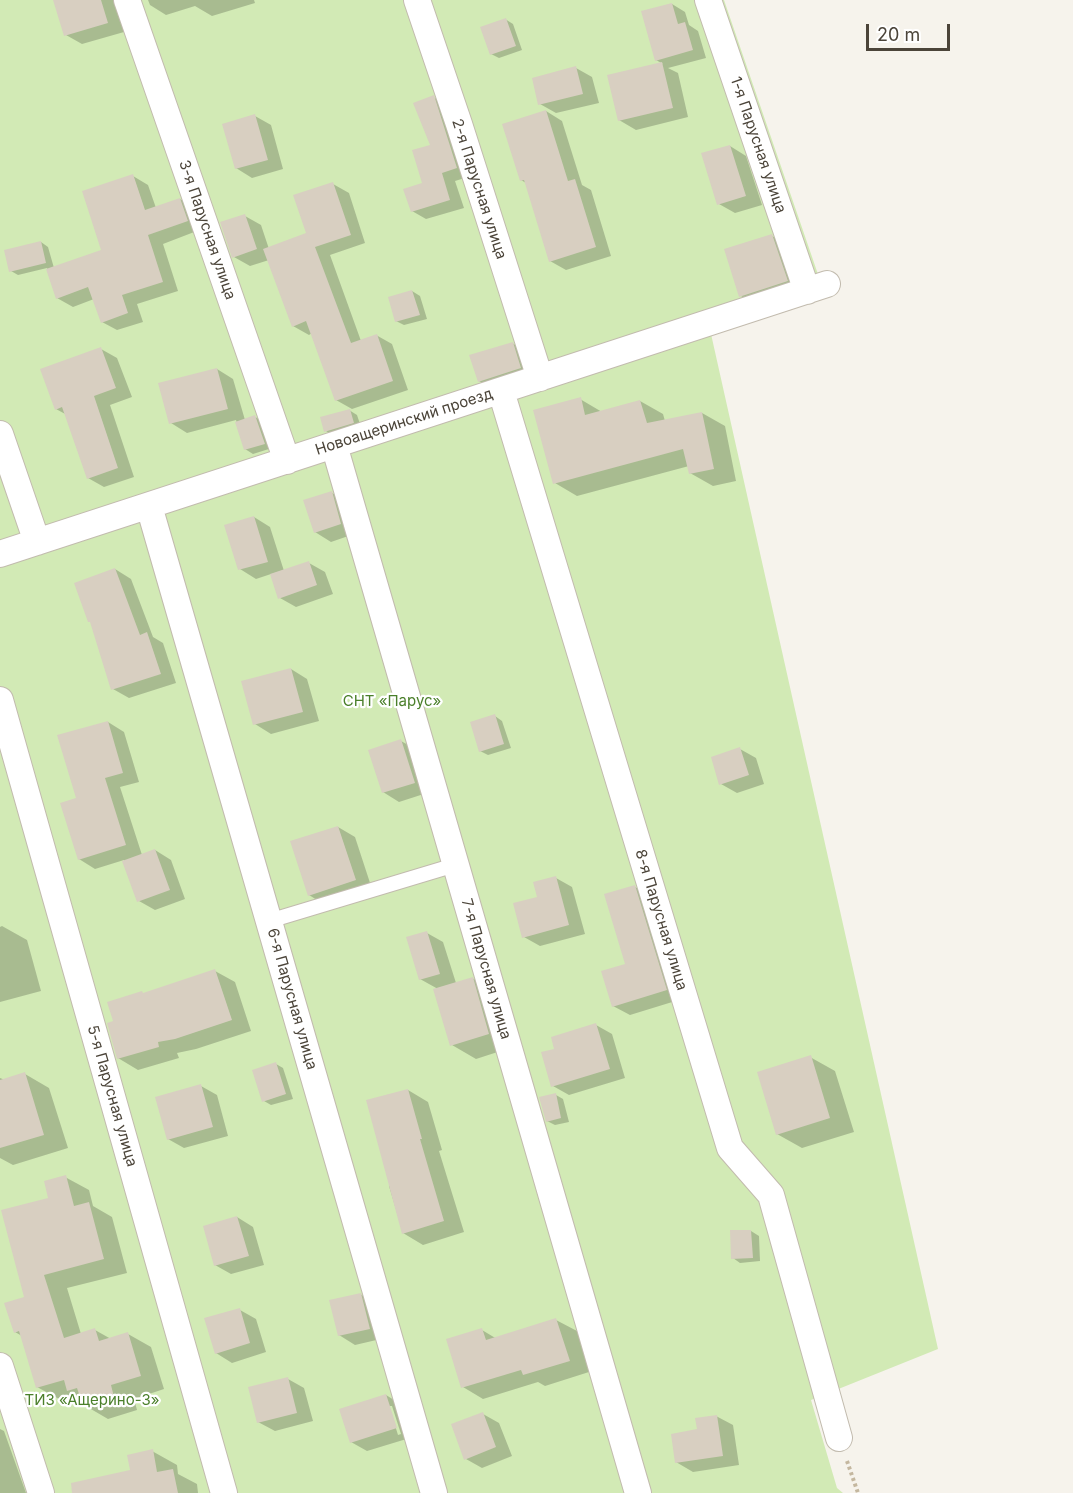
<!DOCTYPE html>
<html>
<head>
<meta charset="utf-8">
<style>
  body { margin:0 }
  #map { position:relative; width:1073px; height:1493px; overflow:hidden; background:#f6f3ec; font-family:Inter,sans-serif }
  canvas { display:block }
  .scale { position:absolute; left:866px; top:24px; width:84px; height:27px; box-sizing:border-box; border:3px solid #4b4439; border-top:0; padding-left:8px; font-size:18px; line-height:21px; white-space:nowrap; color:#4b4439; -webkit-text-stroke:4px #fff; paint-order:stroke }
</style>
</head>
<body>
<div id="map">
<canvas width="1073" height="1493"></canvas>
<div class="scale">20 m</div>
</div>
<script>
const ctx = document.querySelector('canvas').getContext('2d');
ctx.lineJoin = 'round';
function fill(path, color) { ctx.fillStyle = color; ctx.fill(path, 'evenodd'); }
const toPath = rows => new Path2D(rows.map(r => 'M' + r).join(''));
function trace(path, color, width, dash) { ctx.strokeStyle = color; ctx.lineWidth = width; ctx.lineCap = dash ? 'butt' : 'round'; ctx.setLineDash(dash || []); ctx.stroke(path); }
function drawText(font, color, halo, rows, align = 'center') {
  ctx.font = font + ' Inter,sans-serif'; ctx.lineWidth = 4.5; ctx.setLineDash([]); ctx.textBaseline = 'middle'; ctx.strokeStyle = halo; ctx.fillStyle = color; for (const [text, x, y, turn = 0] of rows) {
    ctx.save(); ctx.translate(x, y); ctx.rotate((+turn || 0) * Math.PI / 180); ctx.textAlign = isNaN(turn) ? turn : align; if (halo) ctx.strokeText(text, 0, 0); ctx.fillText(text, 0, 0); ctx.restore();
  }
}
const green = toPath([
  [0,0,724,0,822,286,709,325,938,1349,811,1400,837,1488,843,1493,0,1493]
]);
const shadow = toPath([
  [55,0,114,0,124,32,82,44,66,35],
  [148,0,254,0,255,3,212,16,195,6,166,15,150,5],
  [672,4,685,12,689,25,698,31,706,58,668,68,678,73,688,117,636,130,619,120,609,76,663,64,656,60],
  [505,19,513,24,522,50,499,58,491,54],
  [576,68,592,77,599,103,556,113,540,104],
  [433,97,447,105,471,176,455,181,464,208,426,219,412,211,424,184,432,146],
  [546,111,562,121,582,185,591,190,611,256,566,270,550,261,526,183,521,180],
  [255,116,271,125,283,169,252,178,236,168],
  [730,146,746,156,762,205,735,213,719,204],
  [133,176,148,185,156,208,180,199,195,208,202,229,163,244,178,291,137,304,143,322,117,330,102,322,94,299,73,307,57,298,47,268,18,275,11,271,41,242,48,247,54,268,103,251],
  [333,184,349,193,365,243,330,255,361,341,376,335,392,344,408,390,352,409,336,400,312,333,309,335,293,326,269,260,250,266,234,257,245,216,261,225,269,249,308,234],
  [772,236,788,245,803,290,757,305,741,296],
  [412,291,420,296,427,319,404,325,396,321],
  [512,343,529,353,537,377,495,391,479,381],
  [101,349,117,358,132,397,110,405,134,477,104,487,88,478,67,415,56,409],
  [217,369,233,379,245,420,255,417,263,421,272,448,253,454,245,449,236,420,187,433,171,423],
  [580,399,602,412,640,401,663,414,665,421,702,413,725,426,736,481,713,486,690,473,689,466,577,496,555,483],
  [349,410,357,415,361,427,333,436,326,431],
  [332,493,348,502,357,533,331,542,315,532],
  [254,517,270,527,284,571,309,563,325,572,333,594,296,607,280,598,271,574,256,579,240,569],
  [115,569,131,579,153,637,163,643,176,683,129,698,113,689,92,623],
  [291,669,307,679,319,721,271,734,255,724],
  [495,716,502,721,511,748,488,755,480,751],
  [108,722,124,732,139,782,120,787,142,855,155,850,171,860,185,899,155,910,139,901,124,860,95,869,79,859,78,799],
  [401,741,417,750,430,792,399,802,383,792],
  [740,749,756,758,764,784,737,793,721,784],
  [338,827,355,837,372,889,325,905,309,895],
  [556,878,572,887,585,934,540,946,524,937,539,898],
  [635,887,651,896,682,999,630,1015,613,1006,627,965],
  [2,926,27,940,41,991,0,1002,0,927],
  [427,933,443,942,456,983,472,978,497,992,513,1047,476,1059,452,1045,438,989,420,979],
  [215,971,235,982,251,1031,196,1049,177,1053,179,1058,138,1070,118,1058,115,1022,145,994],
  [596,1025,612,1034,625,1078,569,1095,553,1086,556,1050],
  [810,1057,835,1071,854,1132,802,1148,777,1134],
  [276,1064,283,1068,293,1099,271,1105,264,1101],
  [25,1074,49,1088,68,1148,13,1165,0,1158,0,1078,5,1080],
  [201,1086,217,1095,228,1136,184,1148,168,1139],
  [408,1090,428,1102,442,1150,439,1151,464,1232,423,1245,403,1233,389,1186,392,1185],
  [556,1095,563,1099,569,1122,555,1125,547,1121],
  [65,1177,89,1190,93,1206,112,1217,127,1273,67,1288,81,1334,95,1330,111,1339,128,1334,151,1347,164,1389,134,1399,137,1410,108,1419,84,1405,82,1398,78,1395,61,1400,37,1387,22,1336,15,1332,26,1298,50,1199],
  [237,1217,253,1227,264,1265,231,1274,215,1265],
  [751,1231,759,1236,760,1261,740,1263,733,1258],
  [360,1294,377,1304,385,1338,355,1345,339,1335],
  [240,1310,256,1319,266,1352,232,1363,216,1353],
  [556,1320,577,1331,589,1372,545,1386,538,1382,483,1399,463,1387,482,1330,497,1339],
  [288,1379,304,1388,313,1421,275,1431,258,1422],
  [386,1395,402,1405,413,1437,367,1451,351,1442],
  [389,1406,392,1406,401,1434,398,1435],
  [483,1414,499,1423,512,1456,482,1468,466,1459],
  [716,1416,733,1425,739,1465,693,1472,676,1462,699,1431],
  [0,1429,4,1431,26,1493,0,1493],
  [152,1451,177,1465,178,1474,197,1484,198,1493,93,1493,132,1472]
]);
const building = toPath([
  [53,0,101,0,108,23,64,36],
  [672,3,678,24,685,22,693,50,655,61,641,11],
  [506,18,516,46,490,55,480,27],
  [662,62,673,108,618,121,607,75],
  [576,66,583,94,538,105,532,78],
  [434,95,457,168,442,173,450,200,411,212,403,189,422,183,412,150,430,145,413,103],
  [546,110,568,181,575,179,596,247,549,262,524,180,520,181,502,124],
  [255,114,268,160,235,169,222,124],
  [730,145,746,196,717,205,701,153],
  [133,174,145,210,180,198,188,221,148,235,163,282,122,295,128,313,101,323,88,287,56,299,46,269,101,250,82,191],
  [333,182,351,235,315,247,351,343,377,334,393,381,335,401,306,321,292,327,263,249,306,233,293,195],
  [245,214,257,249,232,258,220,222],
  [772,234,788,281,739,297,724,249],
  [41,241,46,263,9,272,4,250],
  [412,290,420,315,395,322,388,297],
  [513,342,521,368,478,382,469,355],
  [101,347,116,388,94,396,118,468,87,479,62,407,55,410,40,369],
  [217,368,228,409,169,424,158,383],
  [581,397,585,415,640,400,647,423,702,412,714,469,689,474,683,449,553,484,533,410],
  [350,409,354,423,324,432,320,417],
  [255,415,265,444,244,450,235,422],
  [332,491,341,524,314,533,303,500],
  [254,516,268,562,238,570,224,525],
  [309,561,317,585,278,599,270,574],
  [115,568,140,635,147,632,161,674,111,690,90,622,88,622,74,583],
  [291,668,303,712,253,725,241,681],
  [495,714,504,744,479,752,470,722],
  [108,721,123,773,105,778,126,845,78,860,60,803,76,798,57,735],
  [401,739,415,783,382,793,368,750],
  [740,747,749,775,719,785,711,757],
  [338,826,356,880,308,896,290,841],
  [155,849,170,890,137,902,122,861],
  [556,876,569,925,522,938,513,903,537,897,533,882],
  [635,885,667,990,612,1007,601,971,625,964,604,894],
  [427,931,440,974,419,980,406,937],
  [215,969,232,1020,175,1039,158,1042,159,1047,117,1059,107,1023,113,1021,107,1002,142,991,143,993],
  [473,977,489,1034,450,1046,433,989],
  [596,1023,610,1069,551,1087,541,1052,554,1049,551,1037],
  [811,1055,830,1118,776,1135,757,1072],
  [276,1062,286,1094,262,1102,252,1070],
  [25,1072,44,1135,0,1148,0,1080],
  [201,1084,213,1127,167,1140,155,1097],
  [408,1089,422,1139,420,1139,444,1221,402,1234,366,1100],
  [556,1093,561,1118,546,1122,539,1097],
  [66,1175,74,1206,89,1202,104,1259,44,1275,64,1338,95,1328,99,1341,128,1332,141,1376,111,1385,114,1397,83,1406,77,1388,67,1391,64,1380,36,1388,19,1331,14,1333,4,1303,24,1297,1,1210,48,1198,44,1181],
  [237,1216,249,1256,214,1266,203,1226],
  [730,1230,751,1230,753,1258,731,1259],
  [361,1293,370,1329,338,1336,329,1300],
  [240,1308,250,1343,215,1354,204,1318],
  [556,1318,570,1361,523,1375,521,1370,461,1388,446,1339,482,1328,486,1340],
  [288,1377,297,1413,257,1423,248,1387],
  [386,1394,397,1428,350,1443,339,1409],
  [483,1412,496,1447,464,1460,451,1424],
  [717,1415,723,1456,675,1463,671,1434,697,1429,695,1418],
  [153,1449,157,1472,173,1469,178,1493,72,1493,71,1483,130,1470,127,1455]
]);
const path = toPath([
  [847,1461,858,1493]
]);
const lane = toPath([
  [269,921,455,865]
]);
const street = toPath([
  [127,0,287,461],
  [417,0,459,124,540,378],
  [708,0,807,291],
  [501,391,730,1148,771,1195,839,1438],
  [0,434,37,542],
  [334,445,638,1493],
  [149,506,434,1493],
  [0,554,827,284],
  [0,700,224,1493],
  [0,1366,41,1493]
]);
const streetNames = [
  ["1-я Парусная улица",758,145,71],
  ["2-я Парусная улица",479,189,72],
  ["3-я Парусная улица",207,230,71],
  ["Новоащеринский проезд",404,422,-18],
  ["8-я Парусная улица",661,920,73],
  ["7-я Парусная улица",486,969,74],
  ["6-я Парусная улица",292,999,74],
  ["5-я Парусная улица",112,1096,74]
];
const parkNames = [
  ["СНТ «Парус»",392,701],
  ["ТИЗ «Ащерино-3»",92,1400]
];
fill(green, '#d2eab5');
fill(shadow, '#0003');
fill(building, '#d8cfc1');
trace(lane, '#c2bbae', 16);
trace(street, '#c2bbae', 28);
trace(path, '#c4b79f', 4, [3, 3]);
trace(lane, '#fff', 14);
trace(street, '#fff', 26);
drawText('15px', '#4b4439', '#fff', streetNames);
drawText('15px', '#4a7f2a', '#fff', parkNames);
</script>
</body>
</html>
